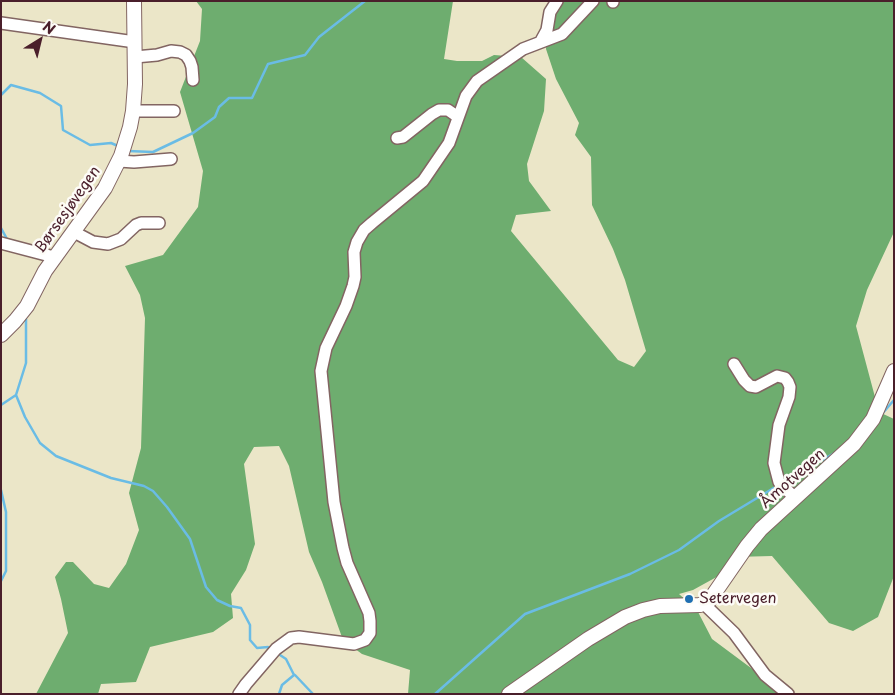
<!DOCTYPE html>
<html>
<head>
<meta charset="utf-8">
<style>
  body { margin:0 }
  #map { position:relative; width:895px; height:695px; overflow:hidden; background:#ebe6c8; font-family:"Playpen Sans",sans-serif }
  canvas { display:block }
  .frame { position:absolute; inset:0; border:2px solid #4a1f2b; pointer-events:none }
  .north { position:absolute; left:15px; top:15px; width:50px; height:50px; -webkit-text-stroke:4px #fdfcf7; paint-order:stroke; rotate:36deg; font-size:14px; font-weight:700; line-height:20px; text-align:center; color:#4a1f2b }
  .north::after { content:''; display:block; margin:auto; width:18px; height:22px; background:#4a1f2b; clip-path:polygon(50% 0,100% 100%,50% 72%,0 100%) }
</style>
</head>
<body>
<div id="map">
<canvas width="895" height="695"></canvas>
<div class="frame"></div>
<div class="north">N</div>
</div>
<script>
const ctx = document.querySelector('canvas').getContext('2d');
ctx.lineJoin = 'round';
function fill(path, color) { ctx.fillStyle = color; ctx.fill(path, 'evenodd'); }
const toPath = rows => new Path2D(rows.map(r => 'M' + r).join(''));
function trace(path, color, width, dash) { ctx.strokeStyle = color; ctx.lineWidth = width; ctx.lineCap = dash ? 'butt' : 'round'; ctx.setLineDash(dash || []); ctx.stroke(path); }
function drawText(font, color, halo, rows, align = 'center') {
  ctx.font = font + ' "Playpen Sans",sans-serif'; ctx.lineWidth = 5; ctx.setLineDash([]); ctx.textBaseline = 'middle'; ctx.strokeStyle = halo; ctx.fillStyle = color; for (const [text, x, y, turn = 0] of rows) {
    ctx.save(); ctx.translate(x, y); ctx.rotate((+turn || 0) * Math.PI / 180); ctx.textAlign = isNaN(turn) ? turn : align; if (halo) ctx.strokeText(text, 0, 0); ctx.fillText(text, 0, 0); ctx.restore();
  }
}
const forest = toPath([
  [196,1,453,1,444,59,457,61,482,61,494,55,521,57,546,79,544,111,527,164,529,181,551,211,516,215,511,231,618,360,634,367,646,351,625,280,613,249,592,205,591,157,575,135,579,123,556,79,546,49,548,21,560,1,894,1,894,232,867,290,856,326,879,412,894,419,894,576,878,617,853,631,829,623,772,556,734,557,722,574,693,590,679,594,697,610,712,639,786,694,408,694,410,670,362,654,343,640,322,582,309,552,289,466,279,446,254,447,244,464,255,544,246,570,231,594,233,618,213,632,150,647,136,682,101,684,98,694,36,694,68,633,61,599,55,577,66,562,73,562,94,584,109,588,126,564,139,530,129,493,141,448,145,318,140,295,125,266,163,255,198,207,203,171,180,92,200,41,202,9]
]);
const stream = toPath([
  [1,95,11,85,40,93,61,106,63,130,90,145,111,143,118,146],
  [128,151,153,152,193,133,215,117,219,107,229,98,252,98,268,64,305,55,319,37,365,1],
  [1,228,7,239],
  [26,319,26,363,16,395,25,417,40,443,56,456,111,478,144,486,153,491,167,507,190,539,206,587,217,600,230,606,241,608,250,625,250,640,257,648,268,647,271,649],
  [1,405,16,395],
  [882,414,894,400],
  [784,482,838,451],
  [1,490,6,512,6,571,1,581],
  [277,653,286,659,294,675,282,685,279,694],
  [295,675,313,694],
  [435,694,525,614,630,574,679,550,719,521,777,486]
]);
const minor = toPath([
  [613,1,613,2],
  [1,23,135,42],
  [541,41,547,30,550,12,557,1],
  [135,57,157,55,171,51,180,52,186,55,190,61,192,67,193,80],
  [133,111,174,111],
  [397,138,403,137,432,114,439,110,448,110,458,117],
  [119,161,134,162,171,159],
  [74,232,93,242,108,244,121,239,136,225,141,223,159,223],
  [1,243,54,257],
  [734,364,744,380,750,386,756,387,777,376,785,378,788,382,790,387,789,397,779,425,774,463,779,482,795,498],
  [704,604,734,633,765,675,788,694],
  [239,694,246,684,276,649,291,638,299,637,354,644,365,640,370,633,370,621,369,613,347,563,343,548,334,502,321,371,326,348,346,306,353,286,355,277,354,252,357,242,364,230,372,223,423,181,449,143,466,96,477,81,523,49,562,34,593,1]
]);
const major = toPath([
  [1,335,15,321,27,306,45,271,105,188,121,156,130,127,133,111,135,84,134,1],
  [509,694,588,639,625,617,643,610,660,606,700,605,709,601,747,546,761,529,854,444,873,419,894,371]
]);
const markers = [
  [689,599,5,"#1f6fb2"]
];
const streetNames = [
  ["Børsesjøvegen",68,210,-55],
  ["Åmotvegen",793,479,-42]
];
const poiNames = [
  ["Setervegen",699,599]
];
fill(forest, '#6ead6f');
trace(stream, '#6abce5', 2.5);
trace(minor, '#826562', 14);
trace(major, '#826562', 16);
trace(minor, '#fff', 11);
trace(major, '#fff', 14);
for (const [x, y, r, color] of markers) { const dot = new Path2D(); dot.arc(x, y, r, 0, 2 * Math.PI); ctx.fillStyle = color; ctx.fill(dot); trace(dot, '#fdfcf7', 2); }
drawText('15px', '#4a1f2b', '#fdfcf7', streetNames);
drawText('15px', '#4a1f2b', '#fdfcf7', poiNames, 'left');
</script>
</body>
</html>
